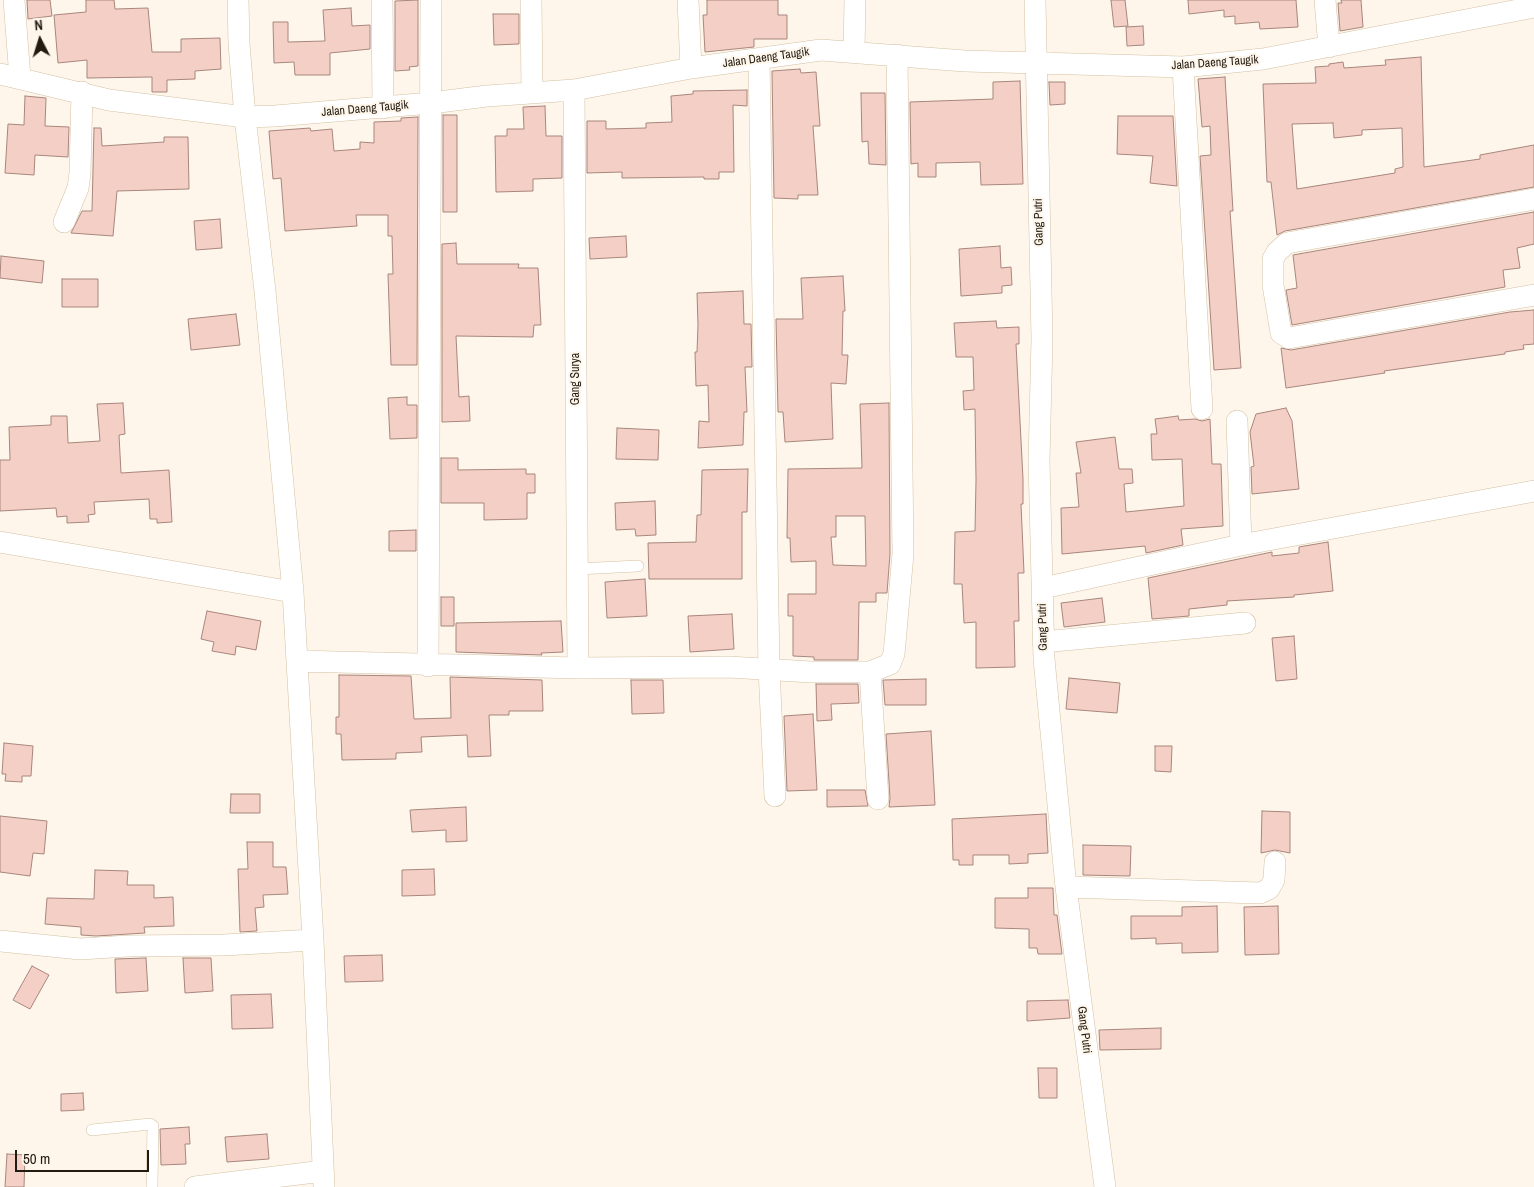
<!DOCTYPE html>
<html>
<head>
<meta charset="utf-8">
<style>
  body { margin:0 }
  #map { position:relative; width:1534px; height:1187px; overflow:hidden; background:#fef6ea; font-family:"Archivo Narrow",sans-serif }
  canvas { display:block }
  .north { position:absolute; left:15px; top:15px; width:50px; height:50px; -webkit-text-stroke:4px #fef6ea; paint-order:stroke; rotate:355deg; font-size:14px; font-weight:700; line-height:20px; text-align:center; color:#221b11 }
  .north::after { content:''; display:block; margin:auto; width:18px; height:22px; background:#221b11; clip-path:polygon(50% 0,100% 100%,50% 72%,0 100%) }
  .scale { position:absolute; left:15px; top:1150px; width:134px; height:22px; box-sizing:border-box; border:2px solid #221b11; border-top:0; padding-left:6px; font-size:15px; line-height:18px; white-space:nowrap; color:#221b11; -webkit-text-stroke:4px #fef6ea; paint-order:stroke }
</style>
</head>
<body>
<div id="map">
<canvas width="1534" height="1187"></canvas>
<div class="north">N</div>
<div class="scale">50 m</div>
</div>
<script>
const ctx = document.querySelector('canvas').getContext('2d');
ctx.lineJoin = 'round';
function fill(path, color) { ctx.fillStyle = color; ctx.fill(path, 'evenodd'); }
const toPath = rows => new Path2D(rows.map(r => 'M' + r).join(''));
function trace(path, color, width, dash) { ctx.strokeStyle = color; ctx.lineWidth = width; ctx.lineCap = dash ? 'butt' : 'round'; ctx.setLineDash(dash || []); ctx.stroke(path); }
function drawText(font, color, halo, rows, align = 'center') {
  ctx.font = font + ' "Archivo Narrow",sans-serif'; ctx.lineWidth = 4; ctx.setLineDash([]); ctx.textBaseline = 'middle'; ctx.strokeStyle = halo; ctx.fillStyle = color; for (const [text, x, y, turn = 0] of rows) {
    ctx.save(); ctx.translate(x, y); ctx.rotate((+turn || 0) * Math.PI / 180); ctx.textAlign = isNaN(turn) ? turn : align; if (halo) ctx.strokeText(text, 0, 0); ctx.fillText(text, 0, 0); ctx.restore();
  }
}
const building = toPath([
  [27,0,50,0,52,16,28,19,27,0],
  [86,0,114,0,115,9,148,8,152,52,181,52,181,39,220,38,221,69,195,71,195,79,167,80,167,92,152,92,152,77,87,78,87,60,58,63,54,15,86,12,86,0],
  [418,0,418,66,409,67,410,70,395,71,395,1,418,0],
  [707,0,778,0,778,15,787,15,787,39,754,39,754,47,705,52,703,15,707,15,707,0],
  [1111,0,1125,0,1128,26,1114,27,1111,0],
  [1188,0,1296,0,1298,27,1260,29,1259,22,1235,24,1235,16,1224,17,1224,10,1189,14,1188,0],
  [1341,0,1361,0,1363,27,1340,31,1338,3,1342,3,1341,0],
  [351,8,352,26,370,25,370,49,330,53,330,75,295,75,294,62,274,63,273,22,288,22,288,42,325,41,323,10,351,8],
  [493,14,519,14,519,44,494,45,493,14],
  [1143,26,1144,45,1127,46,1126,27,1143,26],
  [1421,57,1424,167,1480,159,1480,155,1534,145,1534,187,1285,231,1277,235,1271,182,1267,182,1263,84,1316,83,1315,67,1329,66,1329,64,1343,62,1344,68,1386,65,1385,60,1421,57],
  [1333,123,1334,138,1362,135,1362,130,1402,128,1403,167,1395,169,1395,173,1297,189,1292,124,1333,123],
  [800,69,801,73,816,72,820,126,813,126,818,195,798,195,798,199,774,198,772,71,800,69],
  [1225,77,1233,211,1230,211,1241,368,1214,370,1200,156,1211,155,1210,126,1202,127,1198,79,1225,77],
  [1020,81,1023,184,981,185,980,162,936,163,936,177,918,177,918,163,911,164,910,102,993,99,993,82,1020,81],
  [1049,82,1065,82,1065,104,1050,105,1049,82],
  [747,90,747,106,733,105,734,172,719,172,719,179,704,179,704,177,622,178,622,172,587,173,587,121,606,121,606,129,646,128,646,123,672,122,671,96,693,94,693,91,747,90],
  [861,93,885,93,886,165,869,164,868,141,862,142,861,93],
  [25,96,46,98,45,126,69,127,68,157,35,155,34,175,5,173,8,124,24,125,25,96],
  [545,106,546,136,562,136,562,178,533,179,533,191,496,192,495,136,507,136,507,129,524,129,523,107,545,106],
  [443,115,457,115,457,212,443,212,443,115],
  [1118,116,1173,116,1177,186,1150,183,1153,156,1117,154,1118,116],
  [418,117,417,365,391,365,388,274,393,274,392,236,388,236,388,215,356,215,357,226,285,231,281,178,273,179,269,131,310,128,311,131,332,129,334,151,360,149,360,142,374,143,374,122,401,121,401,118,418,117],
  [94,128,101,128,102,146,164,142,164,137,188,137,189,189,117,191,113,236,71,233,82,211,92,211,94,128],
  [1534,212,1534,244,1517,248,1520,268,1503,270,1505,287,1292,325,1286,290,1297,288,1293,255,1534,212],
  [220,219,222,248,196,250,194,221,220,219],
  [626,236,627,257,590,259,589,238,626,236],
  [456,243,457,264,519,264,518,268,538,268,541,325,534,325,533,337,456,336,459,397,469,396,470,421,442,422,442,244,456,243],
  [1000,246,1001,268,1011,267,1012,285,1002,286,1002,293,961,296,959,249,1000,246],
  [1,256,44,261,42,283,0,278,1,256],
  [843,276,845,311,843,311,842,355,848,355,846,384,831,383,833,439,785,442,783,412,778,412,776,319,803,319,801,278,843,276],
  [62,279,98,279,98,307,62,307,62,279],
  [743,291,744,324,751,324,752,367,745,367,747,412,744,412,743,445,698,448,699,421,709,422,708,385,696,386,695,352,697,352,698,325,697,293,743,291],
  [1534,310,1534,344,1523,345,1524,349,1505,352,1505,354,1384,371,1385,373,1286,388,1281,348,1291,350,1510,312,1534,310],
  [236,314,240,345,191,350,188,319,236,314],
  [996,321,997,328,1019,327,1019,344,1016,344,1023,479,1023,504,1021,504,1024,573,1018,573,1019,621,1014,621,1015,667,976,668,976,622,964,623,962,584,954,584,955,532,975,531,976,480,975,409,964,410,963,391,974,390,973,357,956,357,954,323,996,321],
  [407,397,407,405,417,405,417,438,390,439,388,398,407,397],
  [123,403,125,434,119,435,121,473,169,470,172,522,157,523,157,519,150,519,149,499,94,502,95,514,88,515,89,522,67,523,67,516,57,517,56,508,0,511,0,460,10,460,9,427,51,425,51,416,67,416,68,443,100,441,97,404,123,403],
  [889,403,890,554,887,593,876,593,876,602,859,602,858,660,814,660,814,657,793,656,793,616,788,616,788,594,816,594,816,561,791,562,790,538,787,538,788,469,862,468,860,404,889,403],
  [836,516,865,516,866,566,833,565,831,537,836,537,836,516],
  [1286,408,1292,421,1299,489,1252,494,1251,467,1254,466,1250,432,1256,414,1286,408],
  [1178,416,1179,420,1195,419,1202,421,1210,419,1212,464,1221,464,1223,526,1181,529,1183,545,1146,553,1145,546,1062,554,1061,508,1079,507,1076,473,1081,473,1076,442,1115,437,1119,469,1132,469,1133,483,1124,484,1126,512,1184,506,1182,459,1152,460,1151,434,1157,434,1155,419,1178,416],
  [617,428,659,430,658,460,616,459,617,428],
  [441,458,458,458,458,470,526,469,526,474,535,474,535,493,527,493,527,519,484,520,484,503,441,503,441,458],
  [748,469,747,512,742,512,742,579,649,579,648,543,696,542,697,515,701,515,702,470,748,469],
  [655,501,656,535,636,536,635,529,616,530,615,503,655,501],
  [416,530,416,551,389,551,389,531,416,530],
  [1328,542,1333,591,1294,595,1294,597,1227,601,1227,605,1189,609,1189,616,1152,619,1148,578,1272,552,1272,556,1299,553,1299,547,1328,542],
  [645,579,647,616,607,618,605,582,645,579],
  [441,597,454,597,454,626,441,626,441,597],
  [1102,598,1105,622,1064,627,1061,603,1102,598],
  [207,611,261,621,256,650,236,646,235,655,212,651,214,642,201,639,207,611],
  [732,614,734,649,690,652,688,616,732,614],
  [561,621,563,652,541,653,542,655,456,652,456,623,561,621],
  [1294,636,1297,679,1276,681,1272,638,1294,636],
  [339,675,411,676,414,719,451,718,450,677,542,680,543,711,509,711,509,715,489,715,491,756,468,757,467,735,421,737,422,752,396,753,396,759,342,760,341,734,336,734,336,717,339,717,339,675],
  [1069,678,1120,683,1117,713,1066,709,1069,678],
  [926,679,926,705,885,705,883,680,926,679],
  [631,680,663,680,664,713,632,714,631,680],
  [816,684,858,684,859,703,831,704,832,720,817,721,816,684],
  [813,714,817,790,787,791,784,716,813,714],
  [931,731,935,805,889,807,890,798,886,734,931,731],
  [4,743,33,746,31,776,22,776,22,782,5,781,6,774,2,774,4,743],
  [1155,746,1172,746,1171,772,1155,771,1155,746],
  [827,790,865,790,868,806,827,807,827,790],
  [231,794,260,794,260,813,230,813,231,794],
  [466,807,467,841,446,842,446,830,412,832,410,810,466,807],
  [1262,811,1290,812,1290,853,1275,850,1261,853,1262,811],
  [1046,814,1048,853,1028,854,1028,863,1009,864,1009,855,973,855,973,865,959,865,959,860,953,860,952,819,1046,814],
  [0,816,47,821,44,854,33,853,30,876,0,872,0,816],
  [247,842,273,842,273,867,286,867,288,894,263,895,264,907,255,908,257,931,240,932,238,869,248,869,247,842],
  [1083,845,1131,846,1130,876,1083,875,1083,845],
  [434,869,435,895,402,896,402,870,434,869],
  [95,870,128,871,127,885,154,885,154,898,173,897,174,926,144,927,145,933,96,936,81,935,81,927,45,924,47,898,94,899,95,870],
  [1028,888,1053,888,1054,915,1057,915,1062,954,1038,954,1037,948,1029,948,1029,929,995,928,995,898,1028,898,1028,888],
  [1217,906,1218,952,1182,953,1182,943,1156,944,1156,938,1131,939,1131,916,1182,916,1182,907,1217,906],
  [1278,906,1279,954,1245,955,1244,907,1278,906],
  [382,955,383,981,345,982,344,956,382,955],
  [146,958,148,991,116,993,115,959,146,958],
  [183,958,211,958,213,991,185,993,183,958],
  [32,966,49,975,30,1009,13,1000,32,966],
  [271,994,273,1028,232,1029,231,995,271,994],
  [1068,1000,1070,1018,1027,1021,1027,1001,1068,1000],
  [1161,1028,1161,1049,1100,1050,1099,1030,1161,1028],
  [1038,1068,1057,1068,1057,1098,1039,1098,1038,1068],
  [83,1093,84,1110,61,1111,61,1094,83,1093],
  [189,1127,190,1144,185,1144,186,1164,161,1165,160,1129,189,1127],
  [267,1134,269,1159,227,1162,225,1137,267,1134],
  [7,1154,25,1155,24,1187,5,1187,7,1154]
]);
const lane = toPath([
  [577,569,638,566],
  [92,1130,150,1124,153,1126,152,1187]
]);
const street = toPath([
  [14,0,20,78],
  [238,0,239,44,245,117,265,291,293,592,313,940,324,1187],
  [382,0,383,108],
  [531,0,532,92],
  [688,0,691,68],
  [1035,0,1042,339,1039,461,1044,659,1066,887,1105,1187],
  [1325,0,1329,47],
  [854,52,855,0],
  [759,59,769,669,775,796],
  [1183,67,1202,409],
  [0,74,109,100,245,117,275,116,431,103,487,96,574,90,691,68,821,50,965,61,1183,67,1263,59,1534,7],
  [574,90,578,668],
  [1534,199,1287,243,1277,252,1273,259,1273,285,1281,333,1289,338,1534,295],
  [64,222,78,188,80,173,82,92],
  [1237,421,1241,545],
  [0,542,293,592],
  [1043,588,1241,545,1534,491],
  [1043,642,1245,623],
  [297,661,578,668,729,667,811,672,870,672,890,664,894,654,903,554,897,55],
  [428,666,431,0],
  [870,672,878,799],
  [1066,887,1260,893,1269,889,1274,880,1275,862],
  [0,941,80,949,128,946,224,945,313,940],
  [195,1187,323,1171]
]);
const streetNames = [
  ["Jalan Daeng Taugik",766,58,-8],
  ["Jalan Daeng Taugik",1215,63,-4],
  ["Jalan Daeng Taugik",365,109,-5],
  ["Gang Putri",1039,222,-91],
  ["Gang Surya",576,379,-90],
  ["Gang Putri",1043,627,-91],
  ["Gang Putri",1084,1030,83]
];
fill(building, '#f4cfc5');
trace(building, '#a8867d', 1);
trace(lane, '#d4c0a4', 12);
trace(street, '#d4c0a4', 22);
trace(lane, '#fff', 11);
trace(street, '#fff', 21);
drawText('12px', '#221b11', '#fef6ea', streetNames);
</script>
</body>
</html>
